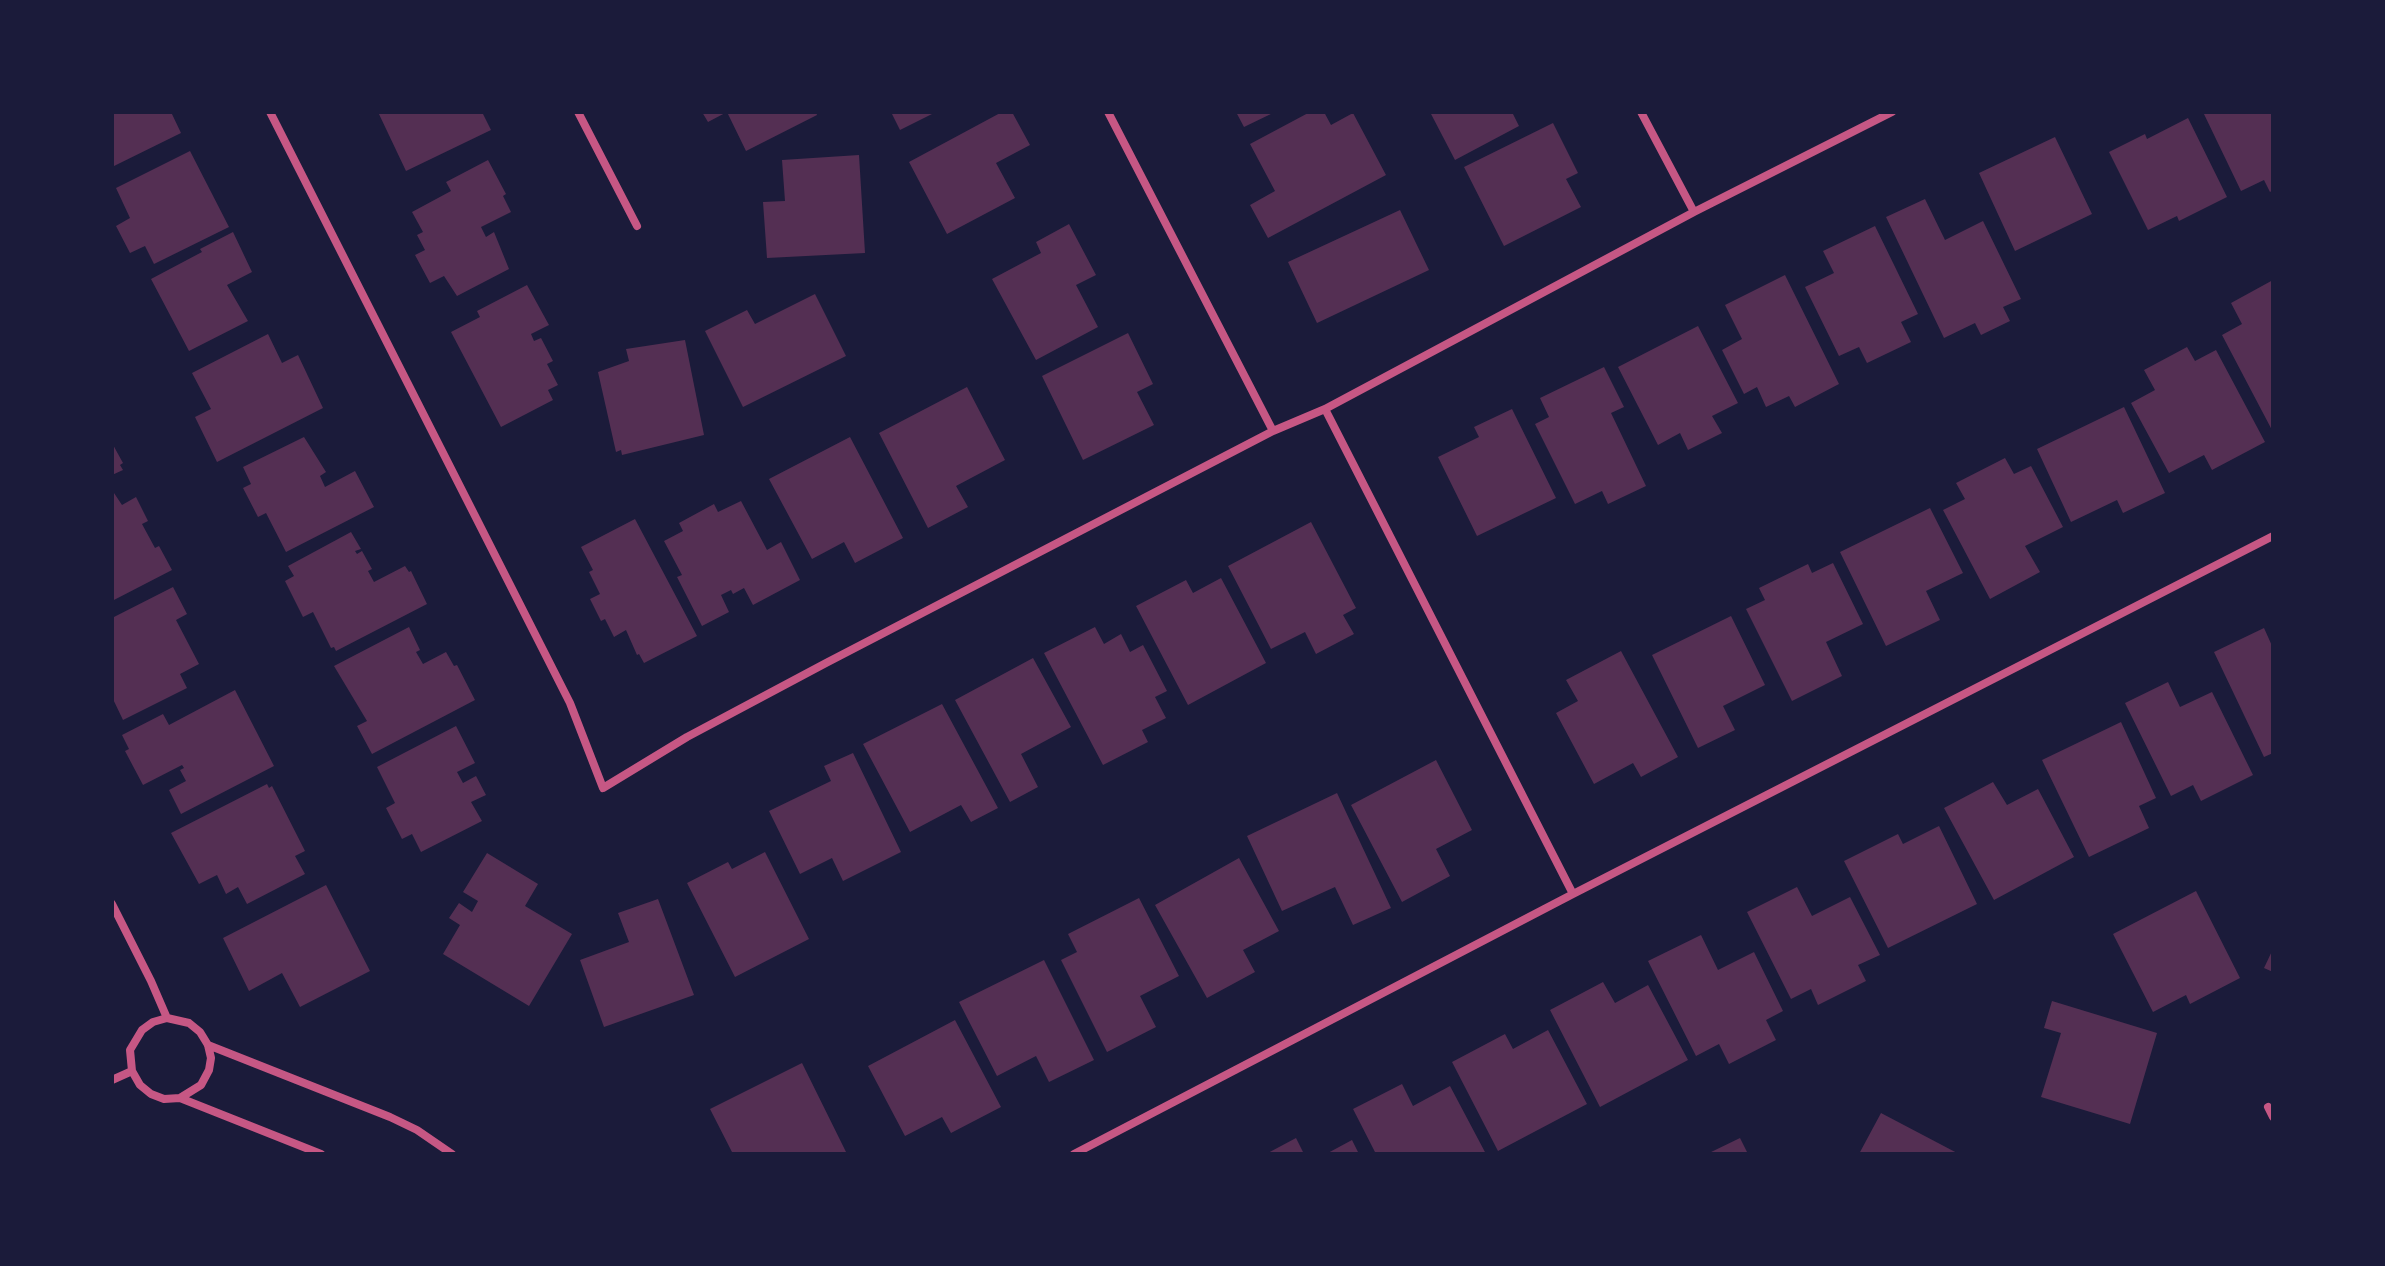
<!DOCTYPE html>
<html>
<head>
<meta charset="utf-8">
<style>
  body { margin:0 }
  #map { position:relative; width:2385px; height:1266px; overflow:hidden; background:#1b1b3a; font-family:Helvetica,sans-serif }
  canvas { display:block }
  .frame { position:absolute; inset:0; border:114px solid #1b1b3a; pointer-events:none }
</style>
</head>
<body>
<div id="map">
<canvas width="2385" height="1266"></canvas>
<div class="frame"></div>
</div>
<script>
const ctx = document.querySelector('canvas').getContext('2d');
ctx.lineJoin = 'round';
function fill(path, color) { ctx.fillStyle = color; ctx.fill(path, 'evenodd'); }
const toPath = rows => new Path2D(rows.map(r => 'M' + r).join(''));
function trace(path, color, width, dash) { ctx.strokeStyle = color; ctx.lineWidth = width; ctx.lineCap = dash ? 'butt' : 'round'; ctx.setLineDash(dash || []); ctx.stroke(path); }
const building = toPath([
  [112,112,171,112,181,133,112,167],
  [378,112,482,112,491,130,406,171],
  [702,112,816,112,817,115,746,151,727,112,708,122],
  [891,112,936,112,900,130],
  [1002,112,1012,112,1030,145,996,163,1015,198,947,234,909,162],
  [1236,112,1275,112,1244,127],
  [1310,112,1324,112,1331,125,1353,113,1386,175,1268,238,1250,205,1275,191,1250,144],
  [1430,112,1512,112,1519,126,1455,160],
  [2203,112,2273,112,2273,190,2270,192,2264,180,2241,191],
  [2188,118,2227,197,2179,221,2177,216,2148,230,2109,152,2145,134,2147,139],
  [1553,123,1578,173,1566,179,1581,207,1504,246,1464,167],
  [2055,137,2092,214,2015,251,1979,173],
  [190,151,229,227,154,264,145,246,130,253,116,226,130,218,116,188],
  [859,155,865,253,767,258,763,202,785,201,782,160],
  [488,160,506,194,503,196,511,212,481,227,486,237,494,232,509,269,457,296,444,276,430,283,415,255,425,250,417,235,423,232,412,212,451,191,446,182],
  [1925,199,1945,240,1983,221,2021,299,2003,307,2010,321,1981,335,1975,323,1944,338,1886,217],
  [1400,210,1429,270,1317,323,1288,262],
  [1069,224,1096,275,1076,285,1098,327,1036,360,992,279,1041,253,1036,242],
  [1875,226,1918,314,1901,322,1911,342,1867,363,1859,347,1839,356,1805,287,1834,273,1823,251],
  [233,232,252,272,227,285,248,321,189,351,151,279,202,252,200,249],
  [1785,275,1839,384,1795,407,1789,396,1766,407,1757,387,1744,394,1722,350,1742,339,1725,305],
  [2273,280,2273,432,2222,335,2242,324,2231,303],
  [527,285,549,325,531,334,534,341,541,338,553,361,547,364,558,385,548,390,553,400,501,427,451,332,480,317,477,311],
  [815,294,846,356,743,407,705,331,747,310,755,324],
  [1698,326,1738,403,1712,416,1722,433,1688,450,1680,433,1658,445,1618,367],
  [1128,333,1153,384,1137,392,1154,425,1083,460,1042,376],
  [268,334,282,363,298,355,323,408,217,462,195,417,211,409,192,373],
  [685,340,704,435,622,455,621,450,616,452,598,372,629,361,626,349],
  [2187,347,2195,361,2216,350,2265,442,2212,470,2204,455,2169,473,2131,403,2155,390,2144,370],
  [1604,367,1624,407,1611,413,1646,486,1608,504,1602,491,1575,504,1535,424,1549,417,1540,398],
  [967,387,1005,460,956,486,968,507,928,528,879,433],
  [2124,407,2165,493,2123,513,2117,500,2071,522,2037,449],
  [1512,409,1556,498,1477,536,1438,457,1479,437,1474,427],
  [304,437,326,472,320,476,325,487,355,471,374,507,286,552,266,513,258,517,243,488,251,484,243,467],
  [850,437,903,538,855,563,844,542,812,559,769,479],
  [112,443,123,463,120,465,123,470,112,475],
  [2005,458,2014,474,2031,466,2063,527,2025,546,2040,572,1990,599,1943,510,1965,499,1956,483],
  [112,490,122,505,136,497,148,521,142,524,155,548,159,546,172,570,112,601],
  [741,501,767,550,781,542,800,580,753,605,744,588,733,594,731,590,721,595,729,612,702,626,677,577,682,575,664,541,683,531,679,523,714,504,718,512],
  [1930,508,1963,573,1926,591,1940,620,1886,646,1840,552],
  [635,519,697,636,644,663,639,654,637,655,626,630,614,637,605,619,601,621,590,599,600,594,589,572,593,570,581,547],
  [1311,522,1356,608,1343,615,1354,634,1316,654,1305,632,1271,649,1228,566],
  [351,532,361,549,355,551,357,554,362,551,372,569,368,571,374,582,405,566,409,572,411,571,427,604,336,651,334,647,331,648,313,612,303,617,285,581,294,576,288,566],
  [1833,563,1863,624,1826,642,1842,676,1792,701,1746,609,1765,600,1759,588,1808,564,1812,573],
  [1221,578,1266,663,1188,705,1136,606,1186,580,1193,593],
  [173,587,187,614,176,620,199,664,180,674,187,688,123,720,112,697,112,618],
  [1731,616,1765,685,1723,706,1735,730,1698,748,1652,655],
  [409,627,420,650,416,652,423,664,446,652,454,666,457,665,475,700,372,754,357,726,367,721,334,666],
  [1095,627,1104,644,1121,634,1130,652,1143,645,1167,691,1155,697,1166,718,1142,730,1148,742,1103,765,1044,653],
  [2264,628,2273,648,2273,753,2264,757,2214,652],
  [1621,651,1678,757,1641,777,1633,763,1594,784,1556,713,1578,701,1566,680],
  [1033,658,1071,727,1021,754,1038,787,1010,802,955,700],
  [2168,682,2180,707,2212,692,2253,775,2201,801,2193,785,2171,796,2125,703],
  [235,690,274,766,181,814,169,790,186,781,180,770,184,768,182,765,143,785,125,751,129,749,122,735,163,714,169,725],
  [942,704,998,808,971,822,961,805,910,832,863,744],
  [2121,722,2156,798,2139,806,2149,828,2089,857,2042,760],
  [456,726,475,763,457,772,463,783,476,776,486,795,471,802,482,821,421,852,412,834,402,839,386,808,395,803,377,767],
  [853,753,901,852,843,881,832,858,800,874,769,811,831,781,824,766],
  [1436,760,1472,830,1436,849,1450,876,1402,902,1351,805],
  [1993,782,2007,805,2038,789,2074,857,1994,900,1944,808],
  [267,784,269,788,272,786,305,851,295,856,305,874,247,904,238,887,226,894,217,875,199,884,171,833],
  [1337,793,1391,908,1353,925,1335,887,1282,911,1247,836],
  [1939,826,1977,904,1888,948,1844,861,1898,834,1903,844],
  [765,852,809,939,735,977,687,883,728,862,732,869],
  [487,853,538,884,525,906,572,934,529,1006,443,954,460,925,449,918,459,903,472,912,478,901,463,892],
  [1239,858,1279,931,1243,950,1255,972,1207,998,1155,905],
  [326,885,370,971,300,1007,282,973,249,991,223,938],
  [1797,887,1812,916,1850,897,1880,955,1858,965,1866,981,1818,1005,1811,989,1791,999,1747,912],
  [2196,891,2240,978,2190,1004,2186,995,2153,1012,2113,934],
  [1139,898,1179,976,1140,996,1156,1027,1107,1052,1061,960,1077,952,1068,934],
  [658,899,694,995,604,1027,580,960,629,942,618,913],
  [1701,935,1718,970,1754,952,1783,1011,1766,1020,1776,1040,1729,1064,1719,1044,1696,1056,1648,961],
  [2273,949,2273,972,2264,968],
  [1044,960,1094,1060,1049,1082,1036,1056,997,1076,959,1002],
  [1603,982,1615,1003,1648,985,1688,1060,1600,1107,1550,1010],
  [2052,1001,2157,1033,2130,1124,2041,1097,2061,1033,2044,1028],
  [955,1020,1001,1107,951,1133,942,1117,905,1136,868,1066],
  [1548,1030,1587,1104,1498,1151,1452,1062,1505,1034,1513,1049],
  [802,1063,847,1154,733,1154,710,1109],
  [1402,1084,1413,1106,1450,1086,1486,1154,1376,1154,1353,1109],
  [1881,1113,1959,1154,1859,1154],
  [1296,1138,1304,1154,1266,1154],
  [1740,1138,1748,1154,1707,1154],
  [1352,1140,1359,1154,1326,1154]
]);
const minor = toPath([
  [270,112,570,703,603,788,687,737,826,663,1273,431,1325,409,1694,212,1892,112],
  [578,112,637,226],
  [1108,112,1273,431],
  [1641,112,1694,212],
  [1325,409,1573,894],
  [112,904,151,981,167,1018],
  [208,1045,390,1117,417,1130,452,1154],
  [112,1080,132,1071],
  [180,1098,201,1085,209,1070,211,1058,208,1045,200,1032,189,1023,167,1018,153,1022,142,1030,130,1050,132,1071,140,1085,151,1094,164,1099,180,1098,321,1154],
  [2268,1107,2273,1117],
  [1074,1154,1573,894,2273,536]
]);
fill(building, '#542f53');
trace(minor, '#c65784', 8);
</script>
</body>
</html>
